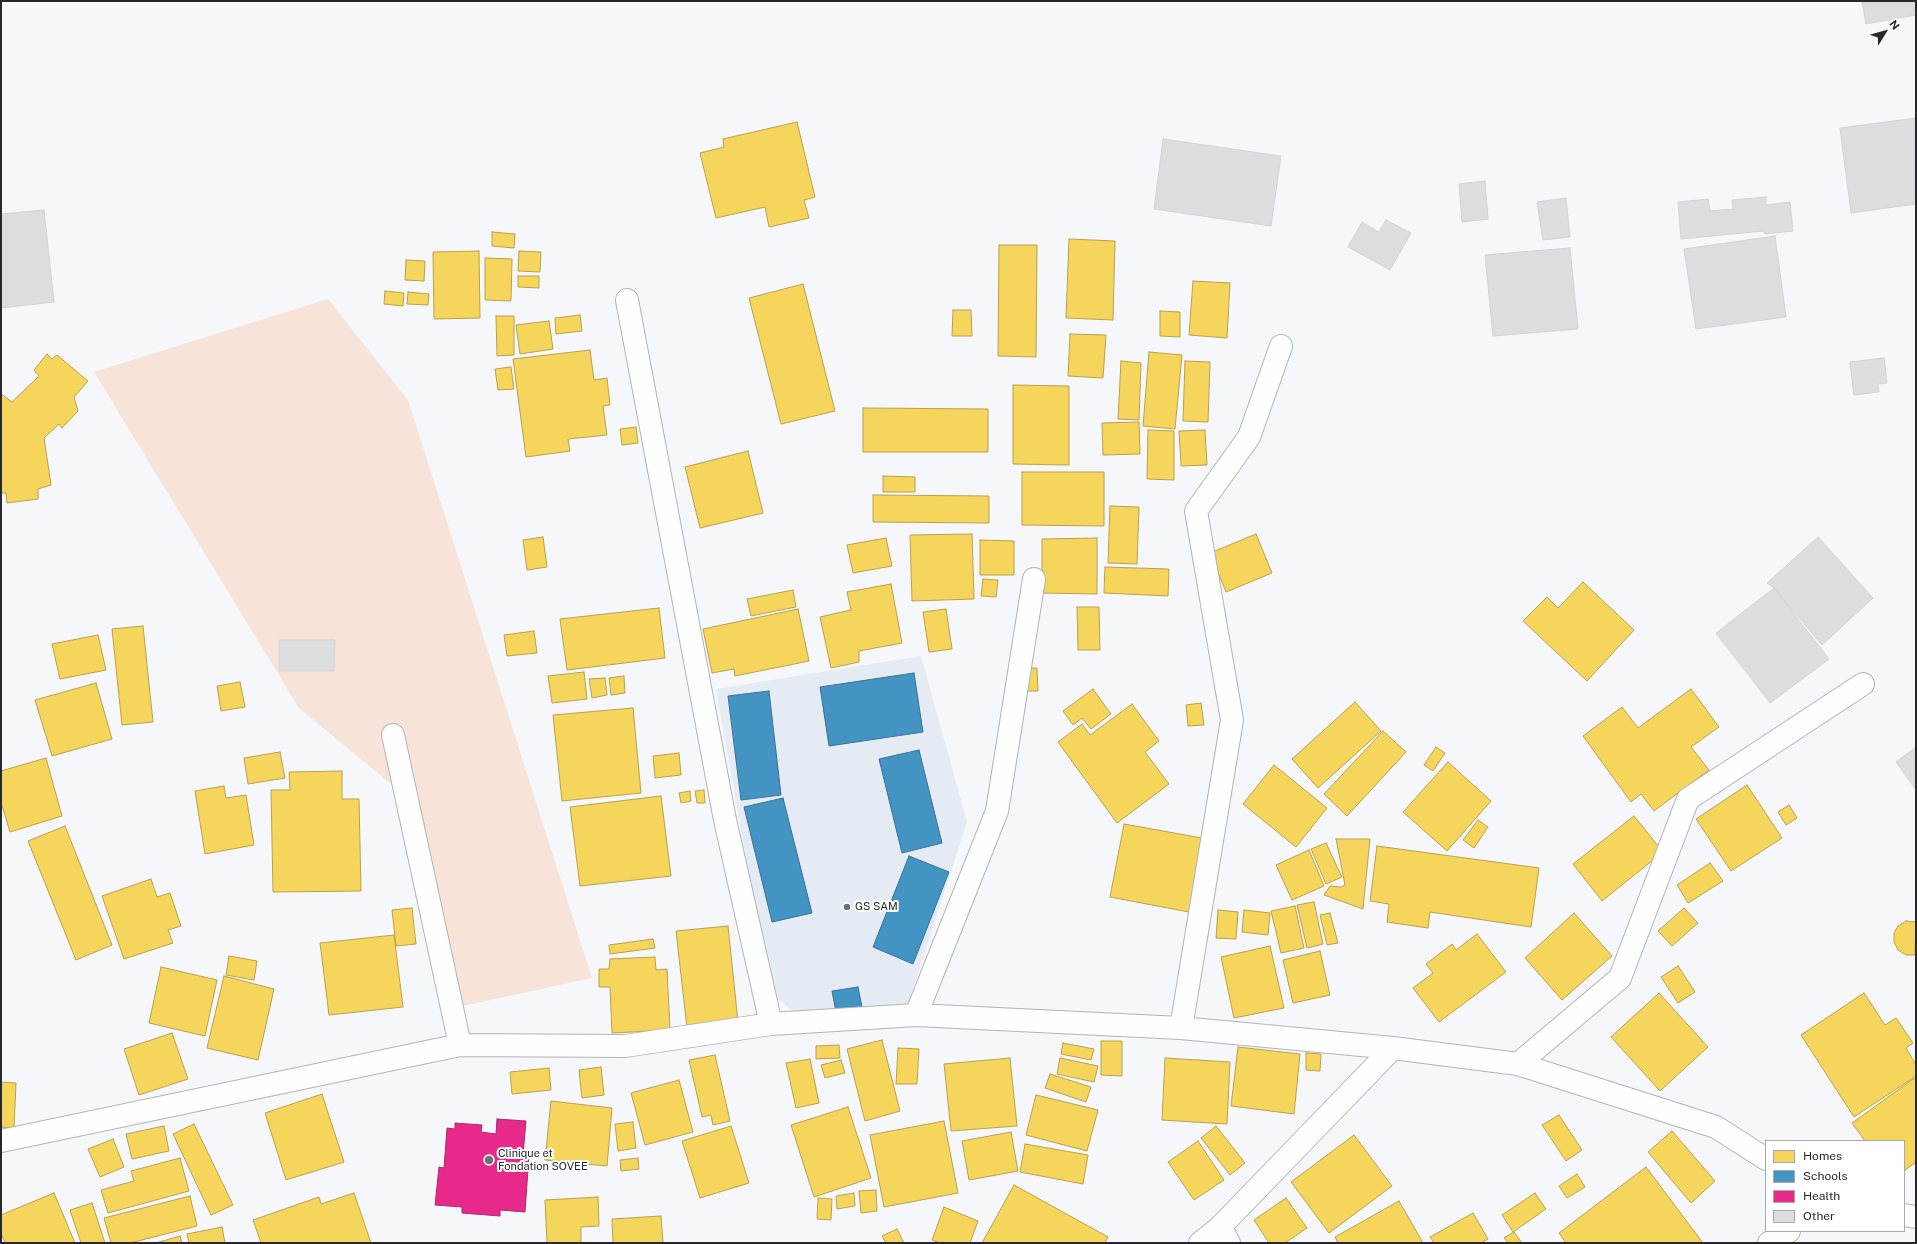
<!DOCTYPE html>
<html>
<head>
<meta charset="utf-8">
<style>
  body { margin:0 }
  #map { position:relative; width:1917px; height:1244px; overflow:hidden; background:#f5f7fa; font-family:"Public Sans",sans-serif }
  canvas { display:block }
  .frame { position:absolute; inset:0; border:2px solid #27282b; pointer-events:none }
  .legend { position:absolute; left:1765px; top:1140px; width:140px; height:92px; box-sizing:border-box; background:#fff; border:1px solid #a9a9aa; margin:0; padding:5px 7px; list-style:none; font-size:12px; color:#27282b }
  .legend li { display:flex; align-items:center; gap:8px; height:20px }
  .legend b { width:20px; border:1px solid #a9a9aa }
  .north { position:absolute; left:1865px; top:12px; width:40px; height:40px; -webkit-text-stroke:3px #fff; paint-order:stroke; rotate:53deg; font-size:11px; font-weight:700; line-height:16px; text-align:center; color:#27282b }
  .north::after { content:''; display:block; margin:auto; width:14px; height:18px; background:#27282b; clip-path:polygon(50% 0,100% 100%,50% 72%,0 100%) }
</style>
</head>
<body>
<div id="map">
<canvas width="1917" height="1244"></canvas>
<div class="frame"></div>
<ul class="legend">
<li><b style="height:11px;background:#f6d55c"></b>Homes</li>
<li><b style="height:11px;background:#4393c3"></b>Schools</li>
<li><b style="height:11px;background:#e7298a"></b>Health</li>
<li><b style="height:11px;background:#dbdddf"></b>Other</li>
</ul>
<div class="north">N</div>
</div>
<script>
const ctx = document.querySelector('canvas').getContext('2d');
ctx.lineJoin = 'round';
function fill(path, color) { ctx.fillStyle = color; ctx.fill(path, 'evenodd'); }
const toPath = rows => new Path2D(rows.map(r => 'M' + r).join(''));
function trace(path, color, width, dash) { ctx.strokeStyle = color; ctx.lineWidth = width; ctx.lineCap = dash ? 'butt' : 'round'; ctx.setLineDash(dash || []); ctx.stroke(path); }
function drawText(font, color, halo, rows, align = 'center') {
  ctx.font = font + ' "Public Sans",sans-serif'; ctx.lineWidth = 4; ctx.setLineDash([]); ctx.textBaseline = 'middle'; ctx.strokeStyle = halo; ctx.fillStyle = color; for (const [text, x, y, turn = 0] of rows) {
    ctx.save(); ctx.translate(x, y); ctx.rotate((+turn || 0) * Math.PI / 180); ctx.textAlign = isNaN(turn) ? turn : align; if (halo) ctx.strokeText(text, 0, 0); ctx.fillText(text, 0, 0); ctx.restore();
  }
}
const built = toPath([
  [921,656,967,822,908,1004,796,1013,770,993,716,689]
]);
const green = toPath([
  [328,299,408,400,592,978,458,1007,397,789,299,708,94,372]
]);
const homes = toPath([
  [797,122,815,197,804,200,809,218,769,227,765,207,716,218,700,153,724,147,723,139,797,122],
  [492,232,515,234,514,248,492,246,492,232],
  [1069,239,1115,241,1113,320,1066,318,1069,239],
  [999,245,1037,245,1036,357,998,356,999,245],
  [479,251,480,318,434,319,433,252,479,251],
  [519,251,541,252,540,272,518,271,519,251],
  [485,258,512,259,511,301,485,300,485,258],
  [406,260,425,261,424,281,405,280,406,260],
  [518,276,539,276,539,288,518,287,518,276],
  [1193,281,1230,283,1227,338,1189,335,1193,281],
  [803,284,835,411,781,424,749,298,803,284],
  [385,291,404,293,403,306,384,304,385,291],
  [408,292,429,294,428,305,407,304,408,292],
  [953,310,971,310,972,336,952,336,953,310],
  [1160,311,1180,312,1180,337,1160,336,1160,311],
  [580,315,582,331,556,334,555,318,580,315],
  [496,316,514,316,514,355,497,356,496,316],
  [549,321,553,349,520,354,516,325,549,321],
  [1070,334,1106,335,1103,378,1068,376,1070,334],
  [590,350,594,380,607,378,610,405,603,406,607,435,568,439,570,451,526,457,513,359,590,350],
  [1149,352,1182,355,1175,429,1143,426,1149,352],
  [47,354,52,359,57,355,88,381,74,397,78,411,62,428,59,424,44,438,51,485,38,489,38,499,7,503,6,493,1,493,1,394,12,402,39,376,34,370,47,354],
  [1121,361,1141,363,1139,420,1118,419,1121,361],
  [1185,361,1210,362,1208,422,1183,421,1185,361],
  [511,367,514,389,498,390,495,369,511,367],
  [1013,385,1069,386,1069,465,1013,464,1013,385],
  [863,408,988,409,988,452,863,452,863,408],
  [1139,422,1140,454,1103,455,1102,423,1139,422],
  [636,427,638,443,622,445,620,429,636,427],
  [1148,430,1174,431,1174,480,1147,479,1148,430],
  [1205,430,1207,465,1181,466,1179,431,1205,430],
  [748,451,763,513,700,528,685,467,748,451],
  [1022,472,1104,472,1104,526,1022,525,1022,472],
  [883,476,915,477,915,492,883,492,883,476],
  [873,495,989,496,989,523,873,522,873,495],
  [1110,506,1139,507,1137,564,1108,563,1110,506],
  [972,534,974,599,912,601,910,535,972,534],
  [1256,534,1272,573,1226,592,1210,553,1256,534],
  [543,537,547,567,527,570,523,540,543,537],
  [886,538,892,566,853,573,847,545,886,538],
  [1097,538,1097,594,1042,593,1042,539,1097,538],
  [980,540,1014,541,1014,575,980,575,980,540],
  [1105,567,1169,569,1168,596,1104,593,1105,567],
  [983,579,998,580,996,597,981,596,983,579],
  [1583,582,1634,630,1587,681,1523,621,1547,597,1558,608,1583,582],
  [891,584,902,643,859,651,859,662,831,668,820,617,851,610,847,592,891,584],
  [793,590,796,607,751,616,747,599,793,590],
  [1077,607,1099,607,1100,650,1078,650,1077,607],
  [659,608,665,658,567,670,560,619,659,608],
  [798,609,809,661,735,676,734,669,712,673,703,629,798,609],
  [946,609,952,649,929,652,923,612,946,609],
  [143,626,153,722,122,725,112,629,143,626],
  [534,631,537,653,507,656,504,635,534,631],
  [98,635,106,670,60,679,52,644,98,635],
  [1023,668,1037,668,1038,691,1024,691,1023,668],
  [584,672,587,699,552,703,548,676,584,672],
  [624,676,625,693,611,695,609,678,624,676],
  [605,678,607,695,592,698,589,679,605,678],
  [240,682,245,707,221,711,217,686,240,682],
  [96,683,112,739,52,756,35,700,96,683],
  [1093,689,1111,714,1091,729,1082,718,1073,725,1063,711,1093,689],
  [1691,689,1719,727,1691,747,1709,770,1654,811,1641,794,1631,802,1583,736,1622,707,1638,728,1691,689],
  [1355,702,1381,731,1318,788,1292,759,1355,702],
  [1201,703,1204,725,1188,726,1186,705,1201,703],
  [1132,704,1159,741,1145,752,1169,784,1117,823,1058,742,1082,724,1090,735,1132,704],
  [633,708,641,793,562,801,553,715,633,708],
  [1383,731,1406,752,1347,816,1324,794,1383,731],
  [1436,747,1445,753,1433,771,1424,765,1436,747],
  [280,752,285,778,248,784,244,758,280,752],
  [679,753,681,775,655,778,653,756,679,753],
  [46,758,62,816,10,832,1,802,1,771,46,758],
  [1448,762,1491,801,1447,851,1403,812,1448,762],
  [1274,765,1327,808,1296,847,1243,804,1274,765],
  [342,771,342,799,359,799,361,891,273,892,271,790,290,790,289,772,342,771],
  [1747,785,1782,838,1731,871,1696,819,1747,785],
  [224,786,226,798,246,795,254,845,205,854,195,791,224,786],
  [704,790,705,803,697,803,695,791,704,790],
  [690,791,691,801,681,803,679,793,690,791],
  [661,796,671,876,580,886,570,807,661,796],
  [1789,805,1797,818,1786,825,1778,812,1789,805],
  [1634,816,1663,852,1602,901,1573,864,1634,816],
  [1478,820,1488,827,1474,848,1463,840,1478,820],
  [1124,824,1202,838,1189,912,1110,897,1124,824],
  [65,826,112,945,76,960,28,841,65,826],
  [1336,839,1370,839,1363,909,1324,895,1330,886,1341,887,1345,885,1336,839],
  [1326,843,1342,877,1326,884,1311,849,1326,843],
  [1377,846,1539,868,1531,927,1430,912,1428,928,1387,922,1389,904,1370,901,1377,846],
  [1309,850,1324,886,1292,900,1276,865,1309,850],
  [1710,863,1723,881,1688,903,1677,885,1710,863],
  [151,879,157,897,170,893,181,926,168,930,173,943,124,959,102,896,151,879],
  [1314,902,1323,944,1307,948,1297,905,1314,902],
  [1295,906,1304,948,1281,953,1271,911,1295,906],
  [412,908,416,944,396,946,392,910,412,908],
  [1684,908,1698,923,1672,946,1658,931,1684,908],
  [1218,910,1238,912,1236,939,1216,938,1218,910],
  [1244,910,1270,913,1268,935,1242,932,1244,910],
  [1330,913,1338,943,1327,945,1320,915,1330,913],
  [1574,913,1612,956,1562,1000,1525,958,1574,913],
  [1906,921,1916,922,1915,955,1906,955,1898,950,1894,942,1894,933,1898,926,1906,921],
  [728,926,738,1022,687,1028,676,931,728,926],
  [1477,934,1506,972,1439,1022,1413,988,1433,973,1426,964,1452,944,1456,950,1477,934],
  [394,935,403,1007,329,1015,320,943,394,935],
  [653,939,655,948,610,954,609,945,653,939],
  [1270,946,1284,1008,1234,1018,1221,957,1270,946],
  [1320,951,1330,995,1293,1003,1283,960,1320,951],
  [229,956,257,961,254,980,226,975,229,956],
  [655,957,656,970,667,969,670,1030,612,1033,610,987,599,987,599,969,609,969,610,959,655,957],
  [1678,966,1695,992,1678,1003,1661,977,1678,966],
  [161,967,217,980,205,1036,149,1023,161,967],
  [224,976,274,989,258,1060,207,1048,224,976],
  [1659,993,1708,1047,1660,1091,1611,1037,1659,993],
  [1864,993,1885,1025,1896,1018,1913,1043,1906,1048,1916,1065,1916,1076,1854,1117,1801,1035,1864,993],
  [172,1033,188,1079,139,1095,124,1049,172,1033],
  [882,1040,900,1111,865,1121,847,1049,882,1040],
  [1101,1041,1122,1041,1122,1076,1101,1075,1101,1041],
  [1063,1043,1094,1049,1091,1060,1061,1054,1063,1043],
  [839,1045,840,1058,816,1059,816,1046,839,1045],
  [1238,1047,1300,1054,1294,1114,1231,1106,1238,1047],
  [898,1048,919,1049,917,1084,896,1084,898,1048],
  [1306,1053,1321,1054,1320,1071,1306,1070,1306,1053],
  [715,1055,730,1121,713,1125,711,1115,702,1117,689,1060,715,1055],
  [1010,1058,1017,1126,951,1131,944,1064,1010,1058],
  [1060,1058,1098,1066,1094,1082,1057,1074,1060,1058],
  [1165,1058,1230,1062,1227,1124,1162,1120,1165,1058],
  [810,1059,819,1103,796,1108,786,1063,810,1059],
  [841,1060,845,1073,825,1078,821,1065,841,1060],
  [601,1067,604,1095,582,1098,579,1070,601,1067],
  [549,1068,551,1090,512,1094,510,1072,549,1068],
  [1050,1074,1091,1087,1086,1102,1045,1088,1050,1074],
  [1916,1077,1916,1162,1904,1171,1904,1141,1865,1141,1852,1123,1916,1077],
  [679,1080,693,1132,645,1145,631,1093,679,1080],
  [1,1082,16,1083,14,1128,1,1127,1,1082],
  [322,1094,344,1162,286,1180,265,1113,322,1094],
  [1036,1095,1098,1110,1087,1151,1026,1135,1036,1095],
  [551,1101,612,1108,607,1166,545,1160,551,1101],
  [848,1107,871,1178,814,1197,791,1125,848,1107],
  [1559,1115,1582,1150,1566,1161,1542,1125,1559,1115],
  [944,1121,958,1193,884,1207,870,1135,944,1121],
  [633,1122,636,1148,618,1151,615,1124,633,1122],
  [194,1124,233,1205,211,1215,173,1134,194,1124],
  [164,1126,169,1151,132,1159,126,1134,164,1126],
  [731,1126,749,1183,700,1198,682,1141,731,1126],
  [1216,1126,1245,1163,1230,1175,1201,1138,1216,1126],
  [1672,1131,1715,1181,1691,1203,1648,1152,1672,1131],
  [1011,1132,1018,1171,969,1180,962,1141,1011,1132],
  [1354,1135,1392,1186,1329,1233,1291,1182,1354,1135],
  [113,1139,124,1167,100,1177,88,1149,113,1139],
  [1198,1141,1224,1180,1194,1200,1168,1162,1198,1141],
  [1025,1144,1088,1155,1083,1184,1020,1172,1025,1144],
  [180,1158,189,1191,108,1213,101,1190,134,1181,131,1171,180,1158],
  [638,1158,639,1169,621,1171,620,1160,638,1158],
  [1646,1167,1703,1243,1566,1243,1559,1233,1646,1167],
  [1577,1174,1585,1187,1567,1198,1559,1186,1577,1174],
  [1014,1185,1108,1237,1105,1243,982,1243,1014,1185],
  [876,1190,877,1211,861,1213,859,1191,876,1190],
  [54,1193,75,1243,5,1243,1,1233,1,1215,54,1193],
  [354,1193,371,1243,261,1243,253,1220,319,1197,321,1204,354,1193],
  [854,1193,855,1206,837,1209,836,1196,854,1193],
  [1535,1193,1546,1209,1513,1232,1502,1215,1535,1193],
  [190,1196,197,1226,130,1243,111,1243,104,1218,190,1196],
  [598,1197,599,1226,581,1227,581,1243,547,1243,545,1200,598,1197],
  [818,1198,832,1199,831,1220,817,1219,818,1198],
  [1286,1198,1307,1228,1285,1243,1269,1243,1254,1220,1286,1198],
  [1399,1201,1423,1243,1338,1243,1335,1237,1399,1201],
  [92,1203,105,1243,81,1243,70,1210,92,1203],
  [944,1207,978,1221,970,1243,940,1243,932,1240,944,1207],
  [1473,1213,1488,1239,1481,1243,1434,1243,1430,1237,1473,1213],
  [661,1216,663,1243,613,1243,612,1219,661,1216],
  [222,1227,225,1243,189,1243,187,1234,222,1227],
  [897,1229,904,1243,886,1243,882,1236,897,1229],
  [1514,1232,1522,1243,1508,1243,1504,1238,1514,1232],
  [180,1236,182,1243,156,1243,180,1236]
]);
const schools = toPath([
  [914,673,923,732,829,746,820,687,914,673],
  [769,691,781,795,741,800,728,696,769,691],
  [919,750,942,843,902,853,879,759,919,750],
  [783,798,812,913,772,922,744,807,783,798],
  [909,856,949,872,913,964,873,947,909,856],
  [858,987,862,1007,836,1012,832,991,858,987]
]);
const health = toPath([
  [497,1119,526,1121,523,1155,529,1155,525,1212,500,1210,500,1216,462,1213,462,1207,435,1205,439,1167,444,1168,447,1128,455,1129,455,1123,482,1125,481,1132,496,1134,497,1119]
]);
const building = toPath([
  [1862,1,1915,1,1916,15,1866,24,1862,1],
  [1916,118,1916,204,1851,213,1840,128,1916,118],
  [1163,139,1281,156,1271,226,1154,209,1163,139],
  [1485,181,1488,219,1462,222,1459,184,1485,181],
  [1766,197,1766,205,1790,202,1793,231,1765,234,1764,231,1681,239,1678,202,1708,199,1710,211,1733,209,1732,200,1766,197],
  [1566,198,1570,237,1543,240,1537,202,1566,198],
  [44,210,54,302,1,308,1,214,44,210],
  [1386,220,1411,233,1390,270,1348,247,1362,222,1379,232,1386,220],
  [1775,236,1786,317,1696,329,1684,249,1775,236],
  [1570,248,1578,329,1493,336,1485,255,1570,248],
  [1884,358,1887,383,1878,384,1879,392,1854,395,1850,362,1884,358],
  [1818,537,1873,598,1822,645,1774,588,1767,583,1818,537],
  [1774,588,1829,659,1770,703,1716,633,1774,588],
  [279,640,335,640,334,671,279,671,279,640],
  [1916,747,1916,790,1896,762,1916,747]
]);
const minor = toPath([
  [627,300,725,820,771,1024],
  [393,735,460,1045],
  [916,1015,997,811,1034,579],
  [1181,1028,1232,720,1196,511,1249,437,1281,346],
  [1518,1064,1620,978,1688,799,1863,684],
  [1,1141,460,1045,625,1046,771,1024,916,1015,1181,1028,1393,1048,1518,1064,1716,1127,1766,1159],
  [1904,1215,1916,1217],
  [1220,1227,1229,1243],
  [1200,1243,1220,1227,1393,1048],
  [1769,1243,1789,1231]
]);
const markers = [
  [847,907,4,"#6f7073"],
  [489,1160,5,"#6f7073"]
];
const poiNames = [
  ["GS SAM",855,907],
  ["Clinique et",498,1154],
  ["Fondation SOVEE",498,1167]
];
fill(built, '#e4ebf3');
fill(green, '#f7e3d8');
fill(homes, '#f6d55c');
trace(homes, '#b8a14d', 1);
fill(schools, '#4393c3');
trace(schools, '#3b7395', 1);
fill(health, '#e7298a');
trace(health, '#ad296e', 1);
fill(building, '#dbdddf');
trace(building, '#d1d3d6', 1);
trace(minor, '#b2b4b6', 24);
trace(minor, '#fefefe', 22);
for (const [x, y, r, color] of markers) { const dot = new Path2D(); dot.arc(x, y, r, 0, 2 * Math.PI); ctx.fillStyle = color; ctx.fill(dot); trace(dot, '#fff', 1.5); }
drawText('11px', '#27282b', '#fff', poiNames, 'left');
</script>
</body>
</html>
